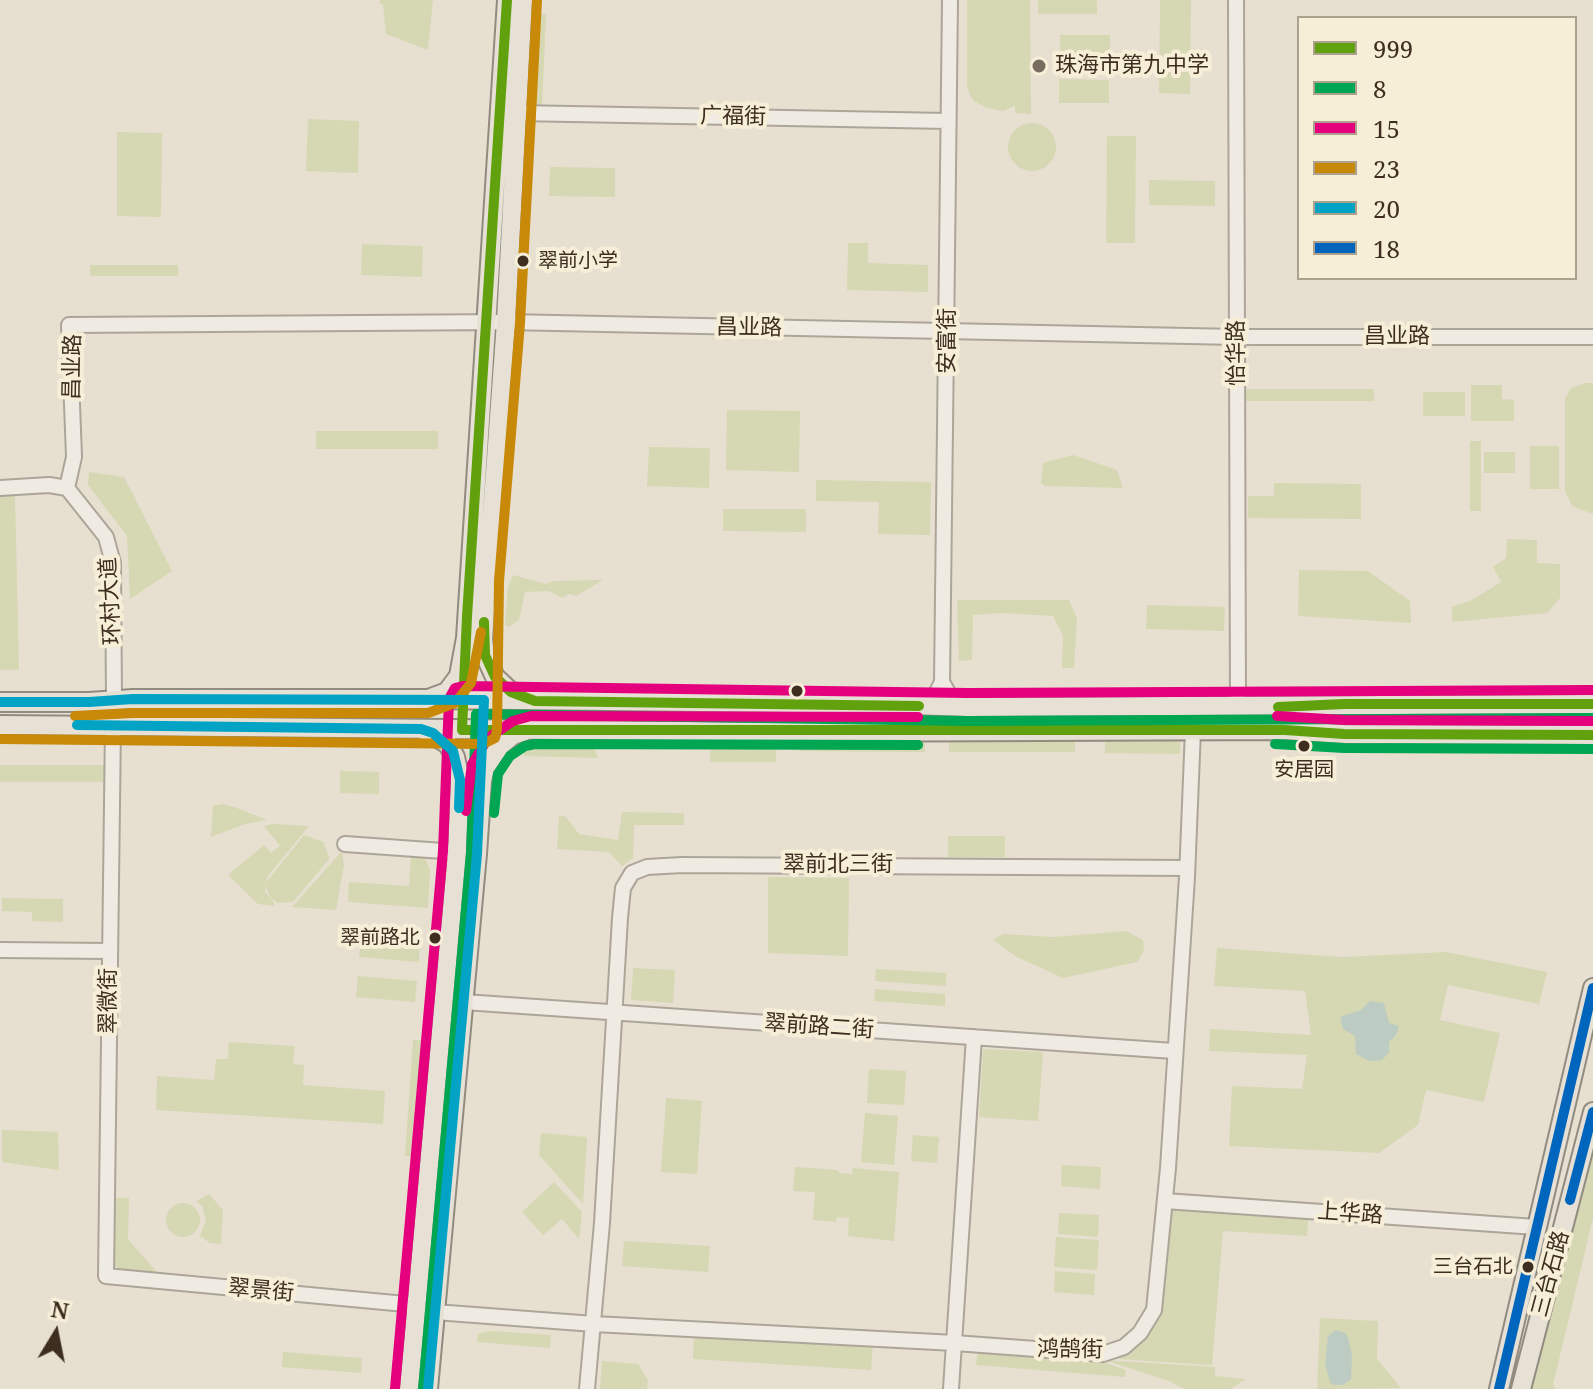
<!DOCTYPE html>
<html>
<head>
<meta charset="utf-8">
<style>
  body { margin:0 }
  #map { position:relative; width:1593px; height:1389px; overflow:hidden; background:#e7e0d1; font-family:"Noto Serif",serif }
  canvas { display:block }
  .legend { position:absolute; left:1297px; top:16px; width:280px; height:264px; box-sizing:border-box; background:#f7eed8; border:2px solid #ada18e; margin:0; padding:10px 14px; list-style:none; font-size:24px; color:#3d2e20 }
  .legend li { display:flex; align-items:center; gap:16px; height:40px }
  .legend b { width:40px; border:2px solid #ada18e }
  .north { position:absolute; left:16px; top:1293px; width:80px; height:80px; -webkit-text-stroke:6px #f7eed8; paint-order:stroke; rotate:10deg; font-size:22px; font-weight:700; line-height:32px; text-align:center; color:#3d2e20 }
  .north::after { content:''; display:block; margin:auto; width:28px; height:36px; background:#3d2e20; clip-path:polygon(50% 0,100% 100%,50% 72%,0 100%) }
</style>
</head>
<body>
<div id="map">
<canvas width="1593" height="1389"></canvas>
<ul class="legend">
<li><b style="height:10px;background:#61a10e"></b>999</li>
<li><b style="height:10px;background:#00a651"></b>8</li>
<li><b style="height:10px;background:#e5007d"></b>15</li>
<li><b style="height:10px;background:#c88808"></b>23</li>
<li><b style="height:10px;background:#03a3c5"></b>20</li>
<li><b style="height:10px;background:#0065bd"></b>18</li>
</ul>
<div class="north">N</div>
</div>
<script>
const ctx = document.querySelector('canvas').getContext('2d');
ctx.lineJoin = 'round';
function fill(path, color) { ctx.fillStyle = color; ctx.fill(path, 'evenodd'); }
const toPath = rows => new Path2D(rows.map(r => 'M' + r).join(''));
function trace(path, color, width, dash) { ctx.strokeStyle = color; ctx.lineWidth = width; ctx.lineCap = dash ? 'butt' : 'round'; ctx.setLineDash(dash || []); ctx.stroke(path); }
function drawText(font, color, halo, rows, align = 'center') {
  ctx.font = font + ' "Noto Serif","Noto Sans SC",serif'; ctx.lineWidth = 8; ctx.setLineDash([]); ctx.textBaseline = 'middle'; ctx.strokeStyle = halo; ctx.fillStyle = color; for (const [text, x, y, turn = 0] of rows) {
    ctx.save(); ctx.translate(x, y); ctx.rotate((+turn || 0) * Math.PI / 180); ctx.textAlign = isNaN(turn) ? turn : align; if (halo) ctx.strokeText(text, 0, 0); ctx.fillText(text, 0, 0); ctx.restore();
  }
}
const green = toPath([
  [380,0,433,0,428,50,386,34,383,4,379,3],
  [967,0,1030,0,1031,114,1015,113,1015,106,1003,111,987,108,974,101,970,95,967,87],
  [1038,0,1097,0,1097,14,1038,14],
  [1160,0,1191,0,1190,94,1159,93],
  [526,14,546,14,542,110,521,109],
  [1060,35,1110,35,1110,58,1060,58],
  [1059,79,1109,80,1109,103,1059,103],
  [308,119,359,121,358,173,306,171],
  '1008 147a24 24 0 1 1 48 0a24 24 0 1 1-48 0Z',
  [117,132,162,133,161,217,117,216],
  [1107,136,1136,136,1135,243,1106,243],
  [550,167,615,168,615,197,549,196],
  [1149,180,1215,181,1215,206,1149,205],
  [848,243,868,243,868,263,928,265,928,292,847,290],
  [362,244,423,246,422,277,361,275],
  [90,265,178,265,178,276,90,276],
  [1585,383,1593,383,1593,514,1572,506,1565,491,1565,398,1571,388],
  [1471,385,1502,385,1502,399,1514,400,1514,421,1471,421],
  [1240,389,1374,389,1374,401,1240,401],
  [1423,392,1465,392,1465,416,1423,416],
  [727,410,800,411,799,472,726,470],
  [316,431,438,431,438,449,316,449],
  [1470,441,1481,441,1481,511,1470,511],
  [1530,446,1559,446,1559,489,1530,489],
  [649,447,710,448,709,488,647,486],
  [1484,452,1515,452,1515,473,1484,473],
  [1073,455,1117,470,1123,488,1045,486,1041,483,1043,463],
  [89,472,124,477,172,571,130,599,127,536,88,485],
  [816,480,931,482,930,535,878,534,879,502,816,501],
  [1274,483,1361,484,1361,519,1248,518,1248,496,1274,496],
  [15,493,19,670,0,670,0,494],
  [723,509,806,509,806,532,723,531],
  [1507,539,1537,540,1537,563,1560,564,1560,598,1547,613,1452,622,1452,607,1470,601,1501,582,1493,567,1506,558],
  [1299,570,1368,571,1410,601,1411,623,1298,616],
  [513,575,546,584,553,581,603,580,576,596,569,594,562,598,549,591,525,592,519,620,508,627,505,624,508,587],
  [957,600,1069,600,1077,619,1074,668,1062,668,1063,636,1053,616,1003,613,973,615,972,660,959,661],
  [1147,605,1225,607,1224,631,1146,629],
  [799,735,925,735,925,752,799,751],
  [949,735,1075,736,1075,752,949,752],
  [711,736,776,737,776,762,710,762],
  [524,737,591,738,598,758,524,756],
  [1105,737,1180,738,1180,754,1105,753],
  [0,765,107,765,106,782,0,782],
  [340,771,379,772,379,794,340,793],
  [223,804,237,808,267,820,245,824,211,837,213,806],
  [622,812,684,813,684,825,634,825,633,858,622,866,609,852,557,849,559,815,566,817,579,834,618,840],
  [272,824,309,826,267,877,265,892,274,902,274,906,258,904,228,875,264,845,271,853,280,846,264,826],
  [304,835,323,842,330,858,293,902,278,903,270,897,265,884],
  [1005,836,1005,857,948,857,948,836],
  [342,851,344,865,336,910,292,907],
  [411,853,424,854,430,871,428,908,348,902,349,882,409,886],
  [768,877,849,878,848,956,768,953],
  [2,898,63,899,63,922,32,921,32,912,2,911],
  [1126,931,1143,940,1144,951,1137,962,1063,978,1017,957,993,940,1003,934,1053,937],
  [361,937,420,941,419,962,359,957],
  [1217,948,1342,957,1446,952,1547,972,1539,1004,1448,985,1440,1020,1500,1033,1484,1102,1426,1090,1418,1125,1379,1153,1229,1146,1232,1086,1302,1089,1307,1055,1209,1051,1210,1029,1311,1035,1305,991,1214,986],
  [633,968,675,970,673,1003,631,1000],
  [876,969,946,973,946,986,875,981],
  [358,976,417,981,415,1002,356,997],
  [875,989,945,994,945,1006,874,1001],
  [413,1040,433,1041,422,1157,405,1156],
  [229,1042,295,1046,293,1064,304,1065,303,1085,385,1091,383,1124,156,1110,157,1076,214,1080,216,1059,228,1059],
  [983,1049,1043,1052,1038,1121,979,1117],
  [869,1069,906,1071,904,1105,867,1103],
  [666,1098,702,1101,697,1174,661,1172],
  [865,1113,898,1116,894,1165,861,1162],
  [1593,1113,1593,1218,1553,1385,1556,1389,1522,1389],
  [2,1130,58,1132,59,1170,2,1162],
  [541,1133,587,1137,583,1204,539,1155],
  [913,1135,939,1137,937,1163,911,1161],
  [1062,1165,1101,1167,1100,1189,1061,1186],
  [795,1167,838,1170,839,1173,852,1174,853,1168,899,1172,894,1241,848,1236,849,1218,837,1217,836,1222,813,1220,815,1192,793,1191],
  [554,1182,582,1212,579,1239,562,1219,543,1235,522,1212],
  [209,1194,223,1210,221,1244,210,1243,200,1236,206,1220,202,1206,196,1201],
  [113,1198,129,1198,128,1239,161,1277,121,1273,112,1262],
  '166 1220a17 17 0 1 1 34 0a17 17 0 1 1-34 0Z',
  [1169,1206,1309,1215,1307,1236,1223,1231,1212,1365,1105,1358,1145,1333],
  [1059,1213,1099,1215,1098,1237,1058,1234],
  [1056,1237,1099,1240,1097,1270,1054,1267],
  [624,1241,710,1246,708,1272,622,1266],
  [1055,1271,1095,1274,1094,1295,1054,1292],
  [1320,1318,1378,1321,1377,1359,1401,1388,1317,1389],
  [491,1331,551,1335,550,1348,477,1342,478,1334],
  [694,1333,873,1343,871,1370,693,1359],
  [283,1352,362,1358,361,1373,282,1367],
  [978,1352,1103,1362,1126,1370,1125,1377,976,1365],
  [1104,1360,1215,1367,1215,1376,1246,1379,1231,1389,1184,1389,1169,1381],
  [602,1361,638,1364,648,1380,647,1389,600,1389]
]);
const water = toPath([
  [1370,1001,1384,1003,1389,1023,1399,1026,1396,1035,1389,1042,1389,1052,1382,1060,1369,1061,1356,1054,1355,1036,1343,1029,1340,1017,1361,1010],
  [1336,1330,1345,1333,1348,1337,1352,1356,1351,1379,1343,1385,1334,1385,1330,1382,1325,1363,1328,1336]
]);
const minor = toPath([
  [1236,0,1238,706],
  [517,113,948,121],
  [0,488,49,485,67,488,106,537,113,563,114,700],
  [67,488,74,457,69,325,506,322,1237,337,1593,337],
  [942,682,950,0],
  [921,706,936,694,942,682,951,698,964,706],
  [113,726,106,1276,416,1305],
  [345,844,457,852],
  [0,950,109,951],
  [464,1002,1174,1051],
  [1165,1201,1536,1227],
  [435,1312,594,1324,955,1343,1103,1354,1124,1347,1140,1333,1154,1310,1168,1168,1187,877,1193,730],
  [587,1389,602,1223,620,918,623,888,632,873,647,867,682,865,1187,868],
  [951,1389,974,1037]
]);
const major = toPath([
  [523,0,506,322,483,639,485,655,495,677,511,692,524,698],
  [431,698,447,692,459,676,466,638,507,0],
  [0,702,89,702,133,699,425,699,883,704,968,707,1593,704],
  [0,725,792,732,1285,730,1344,734,1593,735],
  [409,1389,457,852,460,780,455,757,448,744,424,730],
  [428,1389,477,854,482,781,485,768,500,746,513,735,523,732],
  [1499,1389,1593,988],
  [1521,1389,1593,1112]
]);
const bus1 = toPath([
  [507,0,467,616,462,730,1285,730,1344,734,1593,735],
  [484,622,485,655,495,677,511,692,535,701,919,706],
  [1278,707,1344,704,1593,704]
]);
const bus2 = toPath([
  [1275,744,1344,748,1593,749],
  [494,813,498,774,510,756,525,746,535,744,918,745],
  [423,1389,471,853,476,714,968,721,1593,718]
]);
const bus3 = toPath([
  [1277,716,1344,720,1593,721],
  [466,811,472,764,488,738,513,721,531,716,918,717],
  [395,1388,443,851,449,699,455,688,463,686,968,693,1593,690]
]);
const bus4 = toPath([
  [75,716,133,713,428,713,455,703,471,683,481,632],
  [0,739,483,744,495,738,497,730,499,581,520,323,537,1]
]);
const bus5 = toPath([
  [0,702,89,702,133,699,484,700,477,854,428,1389],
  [77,725,421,729,433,733,453,751,460,780,459,808]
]);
const bus6 = toPath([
  [1570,1200,1593,1112],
  [1499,1389,1593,988]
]);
const markers = [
  [1039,66,8,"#786c5e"],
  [523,261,7,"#3d2e20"],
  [797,691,7,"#3d2e20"],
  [1304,746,7,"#3d2e20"],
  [435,938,7,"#3d2e20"],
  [1528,1267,7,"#3d2e20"]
];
const busNames = [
  ["翠前小学",538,261,"left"],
  ["安居园",1304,770,"center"],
  ["翠前路北",420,938],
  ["三台石北",1513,1267]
];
const poiNames = [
  ["珠海市第九中学",1055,66]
];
const streetNames = [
  ["广福街",733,117,1],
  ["昌业路",749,328,1],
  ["昌业路",1397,337],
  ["安富街",948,341,-90],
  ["怡华路",1237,353,-90],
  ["昌业路",73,367,-89],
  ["环村大道",111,601,-93],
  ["翠前北三街",838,865],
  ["翠微街",109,1001,-90],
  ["翠前路二街",819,1027,4],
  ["上华路",1350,1214,4],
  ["三台石路",1551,1274,-75],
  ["翠景街",261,1291,5],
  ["鸿鹄街",1070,1350,1]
];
fill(green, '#d6d7b3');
fill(water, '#bcccc2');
trace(minor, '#ada599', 18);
trace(major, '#928b80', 22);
trace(minor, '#efebe3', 14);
trace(major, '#e6e1d4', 18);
trace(bus1, '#61a10e', 10);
trace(bus2, '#00a651', 10);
trace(bus3, '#e5007d', 10);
trace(bus4, '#c88808', 10);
trace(bus5, '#03a3c5', 10);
trace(bus6, '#0065bd', 10);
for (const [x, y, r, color] of markers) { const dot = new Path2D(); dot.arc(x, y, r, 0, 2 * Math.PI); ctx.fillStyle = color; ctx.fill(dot); trace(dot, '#f7eed8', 3); }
drawText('20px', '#3d2e20', '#f7eed8', busNames, 'right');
drawText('22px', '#3d2e20', '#f7eed8', poiNames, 'left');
drawText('22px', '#3d2e20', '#f7eed8', streetNames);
</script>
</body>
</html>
